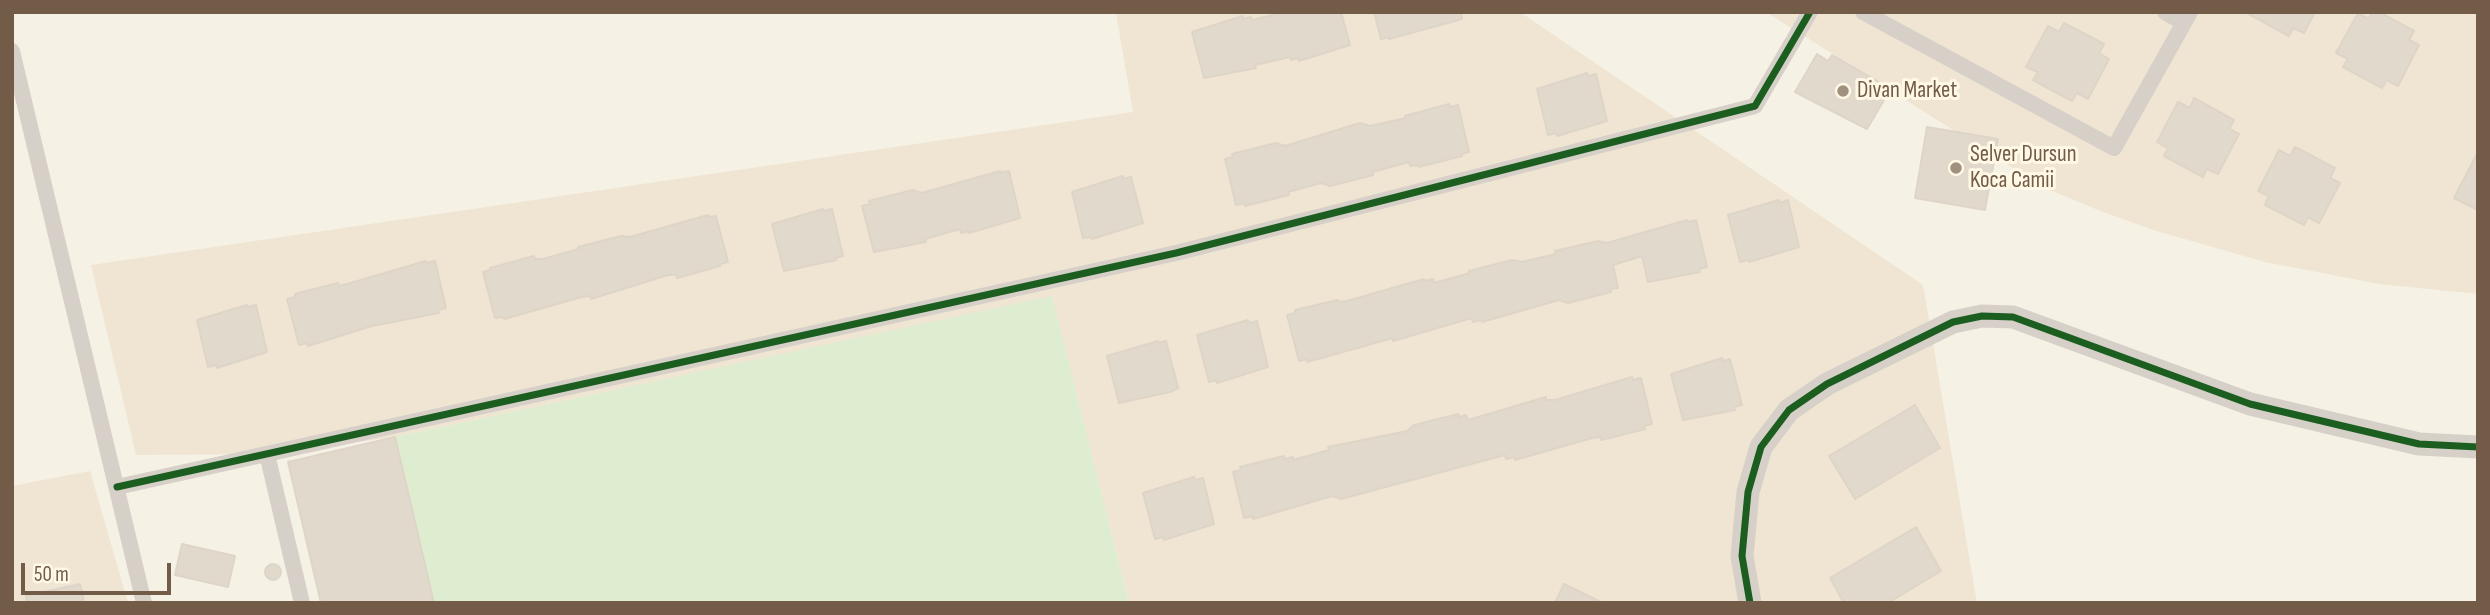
<!DOCTYPE html>
<html>
<head>
<meta charset="utf-8">
<style>
  body { margin:0 }
  #map { position:relative; width:2490px; height:615px; overflow:hidden; background:#f6f1e5; font-family:"Sofia Sans Condensed",sans-serif }
  canvas { display:block }
  .frame { position:absolute; inset:0; border:14px solid #725b47; pointer-events:none }
  .scale { position:absolute; left:21px; top:563px; width:150px; height:32px; box-sizing:border-box; border:4px solid #725b47; border-top:0; padding-left:9px; font-size:21px; line-height:24px; white-space:nowrap; color:#725b47; -webkit-text-stroke:5px #fff8e5; paint-order:stroke }
</style>
</head>
<body>
<div id="map">
<canvas width="2490" height="615"></canvas>
<div class="frame"></div>
<div class="scale">50 m</div>
</div>
<script>
const ctx = document.querySelector('canvas').getContext('2d');
ctx.lineJoin = 'round';
function fill(path, color) { ctx.fillStyle = color; ctx.fill(path, 'evenodd'); }
const toPath = rows => new Path2D(rows.map(r => 'M' + r).join(''));
function trace(path, color, width, dash) { ctx.strokeStyle = color; ctx.lineWidth = width; ctx.lineCap = dash ? 'butt' : 'round'; ctx.setLineDash(dash || []); ctx.stroke(path); }
function drawText(font, color, halo, rows, align = 'center') {
  ctx.font = font + ' "Sofia Sans Condensed",sans-serif'; ctx.lineWidth = 6; ctx.setLineDash([]); ctx.textBaseline = 'middle'; ctx.strokeStyle = halo; ctx.fillStyle = color; for (const [text, x, y, turn = 0] of rows) {
    ctx.save(); ctx.translate(x, y); ctx.rotate((+turn || 0) * Math.PI / 180); ctx.textAlign = isNaN(turn) ? turn : align; if (halo) ctx.strokeText(text, 0, 0); ctx.fillText(text, 0, 0); ctx.restore();
  }
}
const residential = toPath([
  [1119,12,1520,12,1923,285,1977,603,1129,603,1052,297,395,437,267,454,136,455,91,265,1133,112,1116,13],
  [1766,12,2478,12,2478,294,2379,284,2265,262,2153,230,2098,210,2045,188],
  [90,471,128,603,12,603,12,486]
]);
const green = toPath([
  [1052,296,1129,603,434,603,395,437]
]);
const building = toPath([
  [1285,12,1341,12,1350,45,1299,61,1298,58,1291,60,1290,57,1255,65,1256,68,1204,78,1192,32,1243,16,1243,19,1251,17,1252,20,1285,12],
  [1374,12,1461,12,1462,19,1389,39,1389,37,1381,39,1374,12],
  [2245,12,2315,12,2304,33,2293,28,2289,36,2245,12],
  [2372,12,2379,12,2414,31,2409,40,2419,45,2398,86,2387,80,2382,88,2343,67,2348,59,2336,53,2358,13,2369,19,2372,12],
  [2064,23,2104,44,2099,53,2109,59,2088,99,2077,93,2072,101,2033,80,2038,72,2026,67,2048,26,2059,32,2064,23],
  [1817,54,1828,61,1832,55,1879,82,1875,88,1887,95,1867,129,1795,92,1817,54],
  [1587,73,1588,76,1596,74,1607,121,1557,136,1556,133,1548,135,1537,89,1587,73],
  [2194,98,2234,120,2229,129,2239,134,2218,174,2207,169,2203,177,2164,156,2168,148,2157,142,2178,102,2190,108,2194,98],
  [1449,104,1450,107,1458,105,1463,126,1469,152,1461,154,1462,156,1419,167,1418,165,1410,166,1409,162,1373,172,1373,175,1330,186,1321,183,1288,192,1289,195,1245,206,1245,203,1236,205,1225,159,1233,157,1232,154,1276,143,1285,146,1360,123,1370,126,1406,118,1405,116,1449,104],
  [1927,127,1998,139,1985,210,1915,198,1927,127],
  [2295,147,2335,168,2330,178,2340,183,2319,223,2308,217,2304,225,2265,205,2269,196,2258,191,2279,150,2290,156,2295,147],
  [2478,152,2478,210,2454,198,2478,152],
  [1000,171,1000,173,1009,171,1020,218,969,233,969,231,961,233,960,229,925,239,926,242,874,252,862,206,870,204,869,201,913,190,922,193,1000,171],
  [1123,176,1123,179,1131,177,1143,223,1092,239,1091,237,1083,238,1072,192,1123,176],
  [1779,200,1780,203,1788,200,1799,247,1749,262,1748,260,1740,262,1728,215,1779,200],
  [823,209,824,211,832,209,843,256,835,258,836,260,784,271,772,224,823,209],
  [708,215,709,217,716,216,728,262,720,264,720,266,677,278,677,275,668,275,591,299,590,296,582,297,504,319,503,317,495,318,483,272,491,270,490,268,534,256,535,259,543,259,579,249,578,247,621,236,630,237,708,215],
  [1687,220,1688,222,1696,220,1707,267,1699,269,1700,272,1648,282,1642,256,1613,265,1618,288,1610,289,1611,292,1568,303,1559,300,1482,322,1481,320,1473,322,1472,318,1393,341,1393,338,1307,362,1307,359,1299,361,1287,315,1295,313,1295,310,1338,300,1339,302,1347,301,1424,279,1425,281,1433,279,1434,283,1470,273,1469,271,1512,260,1522,262,1556,254,1555,251,1598,241,1607,243,1687,220],
  [426,261,427,263,435,261,446,308,438,310,439,313,372,326,308,346,307,343,299,345,287,299,295,297,295,294,338,283,339,286,347,284,426,261],
  [247,305,248,307,256,305,267,352,217,368,216,365,208,367,197,320,247,305],
  [1248,320,1249,323,1257,321,1268,367,1217,383,1217,380,1209,382,1197,335,1248,320],
  [1158,341,1159,343,1166,341,1178,388,1170,392,1119,403,1107,356,1158,341],
  [1722,358,1723,361,1730,359,1742,405,1734,407,1735,410,1683,420,1671,374,1722,358],
  [1632,377,1633,380,1641,378,1652,424,1644,426,1645,429,1601,440,1601,437,1592,438,1515,460,1514,457,1506,459,1505,455,1341,499,1332,496,1253,519,1253,516,1244,518,1233,472,1241,470,1240,467,1284,456,1284,459,1293,457,1293,460,1329,450,1328,447,1407,431,1414,425,1458,414,1459,417,1466,415,1468,420,1546,397,1546,400,1555,400,1632,377],
  [1915,405,1940,448,1855,499,1829,456,1915,405],
  [395,437,434,603,321,603,288,462,395,437],
  [1194,477,1195,480,1203,478,1214,524,1164,540,1163,537,1155,539,1143,493,1194,477],
  [1916,527,1941,571,1888,603,1844,603,1830,578,1916,527],
  [182,544,235,556,228,587,175,575,182,544],
  '265 572a8 8 0 1 1 16 0a8 8 0 1 1-16 0Z',
  [80,584,84,603,27,603,26,596,80,584],
  [1564,584,1603,603,1555,603,1564,584]
]);
const street = toPath([
  [1863,12,2114,148,2190,12],
  [2165,12,2184,23],
  [12,51,144,603],
  [267,454,302,603],
  [117,487,1176,253,1755,106,1810,12]
]);
const secondary = toPath([
  [1750,603,1742,556,1748,492,1761,447,1789,410,1827,384,1953,322,1982,316,2013,317,2250,404,2419,444,2478,447]
]);
const cycleway = toPath([
  [117,487,1176,253,1755,106,1810,12],
  [1750,603,1742,556,1748,492,1761,447,1789,410,1827,384,1953,322,1982,316,2013,317,2250,404,2419,444,2478,447]
]);
const markers = [
  [1843,91,7,"#a0907e"],
  [1956,168,7,"#a0907e"]
];
const poiNames = [
  ["Divan Market",1857,91],
  ["Selver Dursun",1970,155],
  ["Koca Camii",1970,181]
];
fill(residential, '#efe5d2');
fill(green, '#deedd0');
fill(building, '#e2d9cd');
trace(building, '#ded5c8', 2);
trace(street, '#d7d0c9', 16);
trace(secondary, '#d7d0c9', 23);
trace(cycleway, '#1b5e20', 7);
for (const [x, y, r, color] of markers) { const dot = new Path2D(); dot.arc(x, y, r, 0, 2 * Math.PI); ctx.fillStyle = color; ctx.fill(dot); trace(dot, '#fff8e5', 2.5); }
drawText('23px', '#725b47', '#fff8e5', poiNames, 'left');
</script>
</body>
</html>
